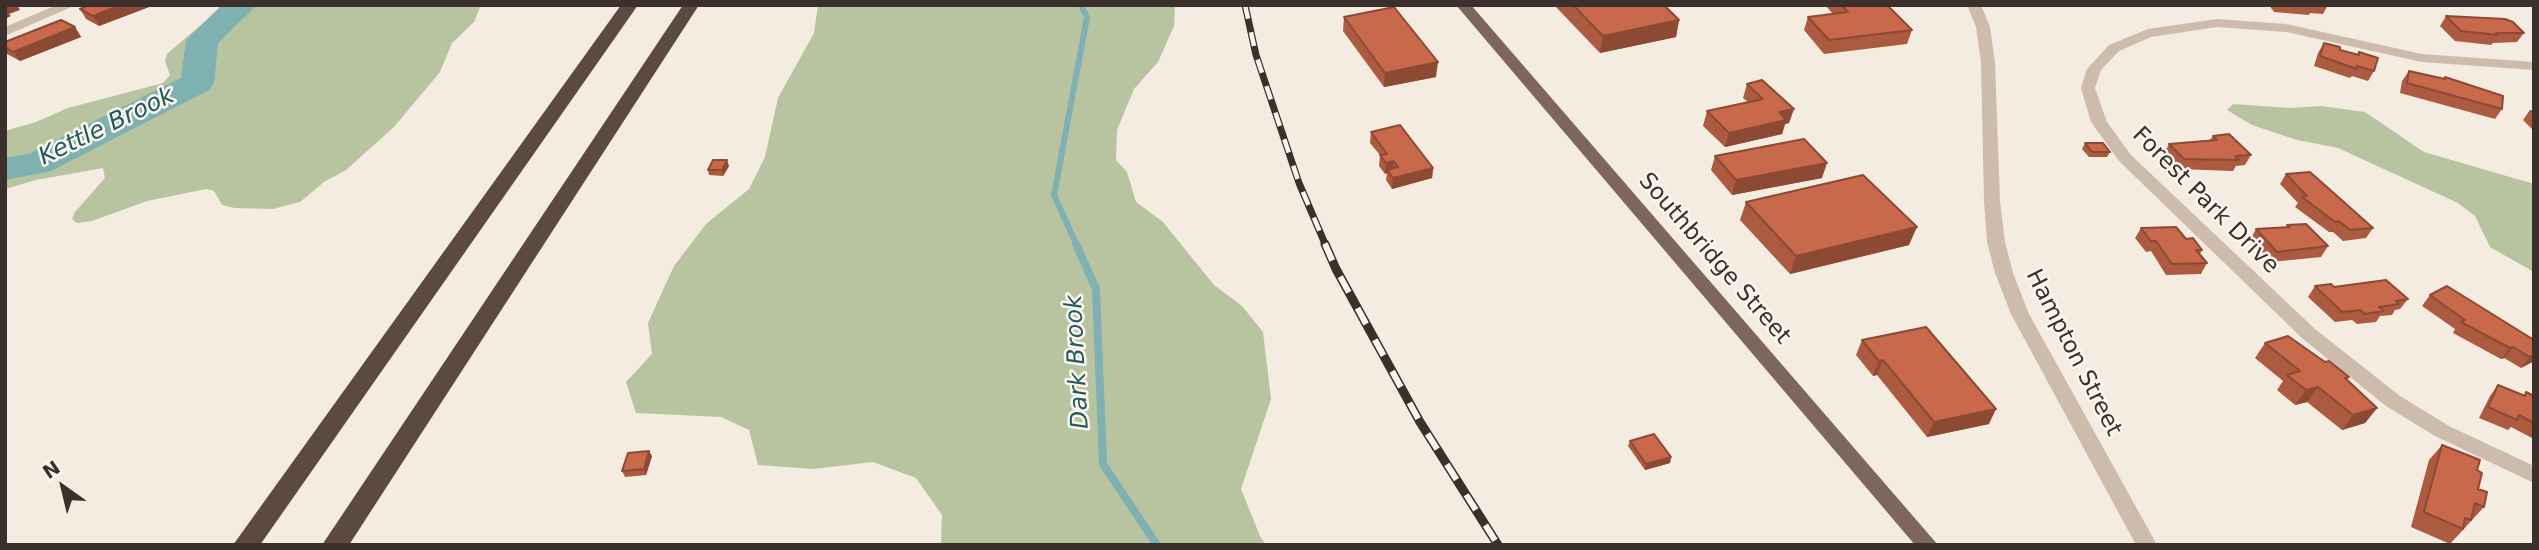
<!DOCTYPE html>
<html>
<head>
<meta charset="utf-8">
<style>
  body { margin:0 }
  #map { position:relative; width:2539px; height:550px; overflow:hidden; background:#f4ebe1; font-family:"DejaVu Sans",sans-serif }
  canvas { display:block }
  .frame { position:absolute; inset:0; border:7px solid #3b302b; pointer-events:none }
  .north { position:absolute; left:28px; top:452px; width:70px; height:70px; -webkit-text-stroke:5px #fbf5ee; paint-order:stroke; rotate:326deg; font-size:19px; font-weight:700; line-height:28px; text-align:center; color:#3b302b }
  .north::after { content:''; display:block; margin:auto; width:24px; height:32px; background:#3b302b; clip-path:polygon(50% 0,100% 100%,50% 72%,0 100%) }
</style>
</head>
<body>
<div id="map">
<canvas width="2539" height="550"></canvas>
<div class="frame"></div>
<div class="north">N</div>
</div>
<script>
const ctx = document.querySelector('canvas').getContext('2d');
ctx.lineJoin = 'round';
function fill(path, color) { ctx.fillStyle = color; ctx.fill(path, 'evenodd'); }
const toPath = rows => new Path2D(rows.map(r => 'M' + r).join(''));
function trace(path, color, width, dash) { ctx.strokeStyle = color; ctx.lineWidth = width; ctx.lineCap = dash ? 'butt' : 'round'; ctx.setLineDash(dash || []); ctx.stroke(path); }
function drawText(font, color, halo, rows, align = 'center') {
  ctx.font = font + ' "DejaVu Sans",sans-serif'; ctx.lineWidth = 5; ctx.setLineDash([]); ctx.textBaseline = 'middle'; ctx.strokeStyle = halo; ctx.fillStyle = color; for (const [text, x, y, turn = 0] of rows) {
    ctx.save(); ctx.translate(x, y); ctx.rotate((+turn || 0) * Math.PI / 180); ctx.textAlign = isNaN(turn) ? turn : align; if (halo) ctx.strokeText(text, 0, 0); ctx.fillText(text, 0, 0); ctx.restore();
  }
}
const green = toPath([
  [224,5,481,5,474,22,452,43,440,72,394,127,346,170,324,182,300,202,273,209,235,208,222,205,214,191,206,189,147,201,92,221,77,223,72,219,75,212,105,178,103,168,36,180,5,189,5,131,36,122,68,108,163,83,170,75,165,61,167,54],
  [818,5,1175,5,1174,26,1158,62,1134,89,1117,130,1116,160,1127,172,1136,202,1163,222,1214,285,1242,306,1263,332,1271,399,1241,489,1260,536,1266,545,941,545,942,515,916,478,873,462,813,469,758,465,749,430,721,417,636,413,626,382,652,354,648,323,674,266,706,224,749,189,765,157,778,98,814,33],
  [2233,104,2290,108,2321,106,2365,112,2424,152,2534,184,2534,272,2490,247,2475,216,2458,203,2338,148,2297,140,2252,125,2227,110]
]);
const streamFar1 = toPath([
  [1077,246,1054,195,1087,17,1081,5]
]);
const stream = toPath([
  [1076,244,1096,289,1103,464,1157,545]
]);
const river = toPath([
  [222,5,257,5,218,43,214,83,209,90,51,171,5,180,5,158,28,154,181,78,186,40,222,5]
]);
const minor = toPath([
  [57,5,76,5,5,36,5,27,57,5],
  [1967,5,1981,5,1990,27,1995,63,2000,201,2005,242,2013,273,2029,314,2157,545,2136,545,2011,314,1995,273,1987,242,1984,201,1981,63,1976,27,1967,5],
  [2217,19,2286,24,2422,54,2534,62,2534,70,2422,62,2286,32,2217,27,2151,37,2119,51,2101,70,2095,88,2107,122,2131,155,2315,329,2400,396,2449,426,2534,466,2534,483,2435,436,2386,406,2303,339,2119,161,2091,122,2081,88,2087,69,2109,45,2148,29,2217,19]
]);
const major = toPath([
  [1456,5,1471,5,1938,545,1915,545,1456,5]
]);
const highway = toPath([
  [621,5,638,5,260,545,233,545,621,5],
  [683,5,699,5,349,545,322,545,683,5]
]);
const railFar1 = toPath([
  [1245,5,1256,55,1299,183,1326,246]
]);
const rail = toPath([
  [1325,244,1336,269,1420,422,1498,545]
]);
const wall = toPath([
  [1554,5,1664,5,1679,20,1676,37,1600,53],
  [1825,5,1887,5,1912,30,1907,44,1824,54,1804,30,1808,17,1833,14],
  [2269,5,2328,5,2323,14,2310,13,2309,15,2274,12],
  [149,7,99,26,86,19,80,9],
  [2446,16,2524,33,2517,42,2493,43,2491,45,2455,41,2440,26],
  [1344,17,1436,77,1384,87,1343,31],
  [75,27,81,37,20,61,7,54,5,52,5,42],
  [2324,43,2340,50,2358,55,2359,52,2374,71,2368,81,2352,76,2350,78,2314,66,2318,53],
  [2409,71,2444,79,2445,77,2502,109,2495,119,2400,93,2402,81],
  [1747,84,1789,123,1785,124,1782,134,1725,147,1703,126,1707,111,1748,102,1743,98],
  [2530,110,2534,110,2534,131,2523,120],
  [1371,132,1433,168,1432,178,1392,189,1386,180,1387,173,1385,174,1379,166,1380,155,1370,143],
  [2213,136,2251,155,2245,165,2236,166,2233,171,2178,169,2164,154,2169,144,2210,140],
  [2085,143,2110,152,2107,157,2089,157,2082,149],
  [1715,156,1822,178,1732,195,1711,170],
  [729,166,723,176,709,175,708,170],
  [2286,174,2373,228,2366,238,2343,241,2333,232,2329,232,2295,207,2298,203,2280,184],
  [1746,202,1909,245,1790,274,1740,220],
  [2287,225,2328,246,2321,257,2271,262,2250,240,2256,229,2286,227],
  [2141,228,2186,239,2202,250,2200,254,2207,263,2201,274,2166,275,2151,251,2146,252,2135,238],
  [2315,286,2334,287,2408,299,2400,309,2395,310,2392,315,2380,316,2376,322,2357,324,2352,320,2335,322,2308,297],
  [2447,286,2534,361,2521,368,2504,358,2501,359,2453,333,2455,329,2422,306,2430,295],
  [1862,340,1989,424,1927,437,1877,375,1873,376,1856,355],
  [2265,343,2325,362,2349,377,2347,380,2377,408,2365,423,2342,430,2307,402,2295,405,2277,390,2283,381,2255,358],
  [2498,385,2523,396,2526,392,2534,396,2534,439,2511,427,2508,430,2479,418,2490,396],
  [1630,441,1671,457,1670,463,1645,470,1628,446],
  [2442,445,2477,470,2478,489,2484,507,2450,544,2411,527,2429,460],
  [652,456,646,475,625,477,622,471]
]);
const shadedWall = toPath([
  [5,5,17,5,20,10,9,14,11,16,5,19],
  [121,5,148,5,149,7,99,26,93,16],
  [1679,20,1676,37,1600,53,1603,36],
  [75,27,81,37,20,61,13,52],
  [1438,62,1436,77,1384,87,1385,73],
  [1794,109,1789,123,1785,124,1782,134,1725,147,1729,133,1779,112],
  [727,160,729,166,723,176,722,170],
  [1393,161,1393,172,1387,170,1387,173,1385,174,1386,163],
  [1827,163,1822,178,1732,195,1736,180],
  [1433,168,1432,178,1392,189,1393,178],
  [1917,227,1909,245,1790,274,1796,256],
  [2513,347,2504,358,2501,359,2510,348],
  [2534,355,2534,361,2521,368,2530,357],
  [1883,360,1877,375,1873,376,1879,361],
  [2318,387,2307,402,2295,405,2306,390],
  [2377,408,2365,423,2342,430,2353,415],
  [1996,409,1989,424,1927,437,1934,422],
  [649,451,652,456,646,475,644,469],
  [1671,457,1670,463,1645,470,1646,464]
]);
const building = toPath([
  [89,5,121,5,93,16,80,9,89,5],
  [1573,5,1664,5,1679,20,1603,36,1573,5],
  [1842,5,1887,5,1912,30,1829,40,1808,17,1848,12,1842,5],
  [1394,7,1438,62,1385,73,1344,17,1394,7],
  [2446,16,2505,19,2513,22,2524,33,2496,33,2498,35,2461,31,2446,16],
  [61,20,75,27,13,52,5,47,5,42,61,20],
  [2324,43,2340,47,2340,50,2359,55,2359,52,2378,58,2374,71,2357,66,2357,69,2320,56,2324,43],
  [2409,71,2445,79,2445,77,2503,96,2502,109,2407,83,2409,71],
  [1762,80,1794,109,1779,112,1786,120,1729,133,1707,111,1763,99,1747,84,1762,80],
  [1400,125,1433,168,1393,178,1387,170,1398,167,1393,161,1386,163,1380,155,1387,154,1371,132,1400,125],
  [2229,134,2251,155,2235,156,2239,160,2184,159,2169,144,2217,140,2213,136,2229,134],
  [1804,139,1827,163,1736,180,1715,156,1804,139],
  [2085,143,2103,143,2110,152,2092,152,2085,143],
  [713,160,727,160,722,170,708,170,713,160],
  [2310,172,2373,228,2350,230,2339,221,2335,222,2302,197,2307,196,2286,174,2310,172],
  [1863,175,1917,227,1796,256,1746,202,1863,175],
  [2306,224,2328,246,2277,252,2256,229,2290,227,2287,225,2306,224],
  [2176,227,2186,239,2193,238,2202,250,2196,250,2207,263,2172,264,2156,241,2151,241,2141,228,2176,227],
  [2386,280,2408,299,2396,301,2399,304,2379,307,2384,311,2365,314,2360,310,2342,312,2315,286,2331,284,2334,287,2386,280],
  [2447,286,2534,340,2534,355,2530,357,2513,347,2510,348,2461,322,2465,320,2430,295,2447,286],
  [1926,327,1996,409,1934,422,1883,360,1879,361,1862,340,1926,327],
  [2288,336,2325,362,2329,361,2349,377,2345,378,2377,408,2353,415,2318,387,2306,390,2287,375,2300,371,2265,343,2288,336],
  [2498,385,2525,396,2526,392,2534,396,2534,423,2519,415,2517,420,2488,407,2498,385],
  [1654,434,1671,457,1646,464,1630,441,1654,434],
  [2442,445,2480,460,2477,470,2482,473,2478,489,2487,492,2484,507,2475,503,2471,520,2465,518,2463,529,2424,512,2442,445],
  [649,451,644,469,622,471,628,453,649,451]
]);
const streetNames = [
  ["Forest Park Drive",2205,201,45],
  ["Southbridge Street",1714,259,49],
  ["Hampton Street",2073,353,63]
];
const waterNames = [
  ["Kettle Brook",107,127,-26],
  ["Dark Brook",1078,362,-93]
];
fill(green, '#b8c4a0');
trace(streamFar1, '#7fb0b2', 6);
trace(stream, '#7fb0b2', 8);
fill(river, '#7fb0b2');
fill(minor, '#cdbbac');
fill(major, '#7d675c');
fill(highway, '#5c4a42');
trace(railFar1, '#3b302b', 7);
trace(rail, '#3b302b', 9);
trace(railFar1, '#fbf5ee', 4.5, [14]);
trace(rail, '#fbf5ee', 6, [18]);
fill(wall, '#ac5a40');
fill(shadedWall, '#8c4a34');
fill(building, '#c8694b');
trace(building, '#8c4a34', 2);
drawText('23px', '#3b302b', '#fbf5ee', streetNames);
drawText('italic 24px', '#1f5a5e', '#fbf5ee', waterNames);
</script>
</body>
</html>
